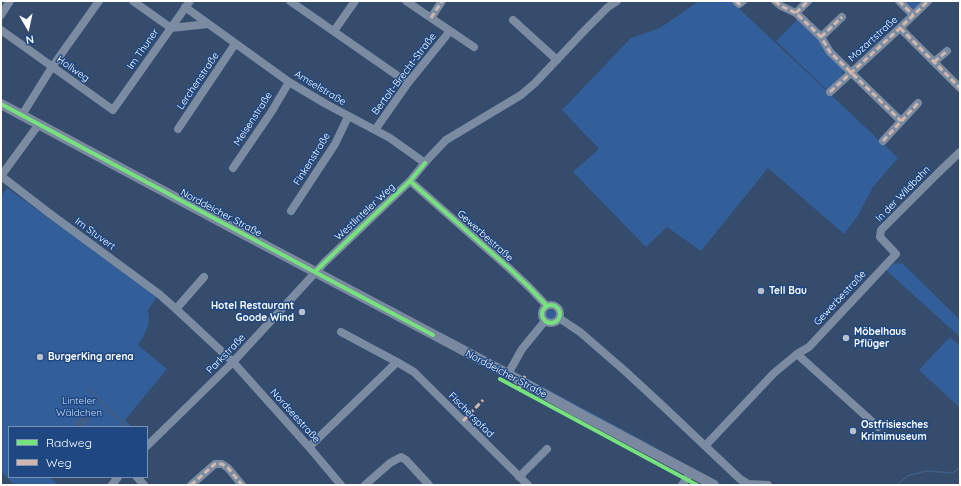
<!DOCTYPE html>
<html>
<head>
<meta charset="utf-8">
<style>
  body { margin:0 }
  #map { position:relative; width:961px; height:486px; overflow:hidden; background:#354c6c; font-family:Quicksand,sans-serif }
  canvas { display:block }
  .frame { position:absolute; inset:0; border:2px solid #fff; pointer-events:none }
  .legend { position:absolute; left:8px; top:426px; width:140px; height:52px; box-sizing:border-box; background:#1f4883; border:1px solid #7991b5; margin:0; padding:5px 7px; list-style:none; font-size:12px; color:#fff }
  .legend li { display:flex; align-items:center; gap:8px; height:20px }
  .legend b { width:20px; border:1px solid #7991b5 }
  .north { position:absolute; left:8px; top:8px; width:40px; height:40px; -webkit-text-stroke:3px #1f4883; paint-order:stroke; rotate:171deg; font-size:11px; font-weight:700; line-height:16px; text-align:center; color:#fff }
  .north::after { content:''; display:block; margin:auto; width:14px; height:18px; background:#fff; clip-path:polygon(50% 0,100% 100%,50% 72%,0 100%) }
</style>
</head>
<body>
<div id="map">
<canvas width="961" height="486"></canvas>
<div class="frame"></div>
<ul class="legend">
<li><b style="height:5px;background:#77e17e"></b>Radweg</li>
<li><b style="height:5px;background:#d1b7ad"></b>Weg</li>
</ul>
<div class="north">N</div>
</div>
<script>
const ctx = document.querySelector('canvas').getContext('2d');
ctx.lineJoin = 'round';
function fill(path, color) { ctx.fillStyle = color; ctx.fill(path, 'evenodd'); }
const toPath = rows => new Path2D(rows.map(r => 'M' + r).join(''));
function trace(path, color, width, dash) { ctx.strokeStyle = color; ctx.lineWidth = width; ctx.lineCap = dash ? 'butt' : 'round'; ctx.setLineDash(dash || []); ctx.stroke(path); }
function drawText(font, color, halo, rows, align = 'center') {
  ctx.font = font + ' Quicksand,sans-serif'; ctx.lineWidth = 3; ctx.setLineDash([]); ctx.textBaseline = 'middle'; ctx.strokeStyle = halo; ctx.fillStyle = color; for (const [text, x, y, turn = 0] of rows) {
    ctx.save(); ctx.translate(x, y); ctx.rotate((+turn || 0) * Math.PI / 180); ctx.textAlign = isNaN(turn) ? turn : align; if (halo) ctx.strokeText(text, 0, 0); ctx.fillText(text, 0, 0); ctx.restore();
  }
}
const green = toPath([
  [699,1,731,1,898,158,873,187,857,217,844,234,768,168,701,251,667,227,646,247,573,172,599,149,562,110,631,38,660,28],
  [904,1,923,1,914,10],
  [797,20,821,42,843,69,843,74,827,90,776,41],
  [7,188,97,252,157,297,148,310,149,318,148,326,143,337,138,345,167,369,125,420,132,427,9,427,9,477,49,477,59,485,14,485,1,471,1,196],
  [898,263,903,264,960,320,960,337,886,270,893,264],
  '546 315a5 5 0 1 1 10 0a5 5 0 1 1-10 0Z',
  [950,337,960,346,960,408,919,370],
  [526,378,663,451,662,451,583,410,580,410,525,380]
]);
const water = toPath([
  [87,389,90,390,129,427,124,427,88,391],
  [88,408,90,410,91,413,91,417,84,427,72,427,79,416]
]);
const stream = toPath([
  [897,485,907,476,927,471,953,473,960,467]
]);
const minor = toPath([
  [133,1,171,28,208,24],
  [290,1,408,83],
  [406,1,474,47],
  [736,1,739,4,743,1],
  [775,1,781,6,796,13,821,37,830,52,901,121],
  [899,1,913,15],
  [185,7,289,82,326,104,390,138,425,163],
  [796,13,808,1],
  [1,15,10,1],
  [431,18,442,1],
  [513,20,557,60],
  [900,28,960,88],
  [1,30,113,110,190,1],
  [334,31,355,1],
  [821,37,842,17],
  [934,62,947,51],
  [830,92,900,28,928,1],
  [22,115,52,67,99,1],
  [178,129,235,44],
  [375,130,408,83,450,31],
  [883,141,918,103],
  [233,168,272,111,289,82],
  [1,176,49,213,159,294,176,309,233,362,309,447,341,485],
  [1,176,39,124],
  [410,181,510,269,529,287,547,306],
  [291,211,335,144,348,117],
  '542 314a9 9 0 1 1 18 0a9 9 0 1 1-18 0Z',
  [176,309,204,277],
  [559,318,580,332,625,371,665,408,740,479,748,484,768,485],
  [341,332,397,362,414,372,528,485],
  [797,354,878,427],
  [508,374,522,349,545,321],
  [147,446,233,362,325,262,410,181,428,159,446,140,521,95,535,83,585,30,608,7,617,1],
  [705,446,774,373,797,354,809,347,896,254,880,237,881,230,937,174,960,152],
  [309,447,397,362],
  [137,477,144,485],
  [519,477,547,449],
  [112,485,118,477],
  [191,485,215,464,222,464,228,468,242,485],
  [365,485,390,463,401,457,406,460,429,485],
  [682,485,691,473]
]);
const major = toPath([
  [1,104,236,230,508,374,575,411,714,485]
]);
const quiet = toPath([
  [736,1,739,4,743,1],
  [775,1,781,6,796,13,821,37,830,52,901,121],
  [899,1,913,15],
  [796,13,808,1],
  [431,18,442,1],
  [900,28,960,88],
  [821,37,842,17],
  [934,62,947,51],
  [830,92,900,28,928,1],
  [883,141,918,103],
  [519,388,525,376],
  [463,421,483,400],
  [191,485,215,464,222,464,228,468,242,485]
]);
const cycleway = toPath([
  [1,104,236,230,433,335],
  [410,181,510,269,529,287,547,306],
  [315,272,325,262,410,181,425,163],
  '542 314a9 9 0 1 1 18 0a9 9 0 1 1-18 0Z',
  [500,379,697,485]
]);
const markers = [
  [761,291,4,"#b8c0cc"],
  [302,312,4,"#b8c0cc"],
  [846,338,4,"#b8c0cc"],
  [40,357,4,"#b8c0cc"],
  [853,431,4,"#b8c0cc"]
];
const streetNames = [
  ["Mozartstraße",873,39,-42],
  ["Im Thuner",143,49,-55],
  ["Hollweg",73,69,35],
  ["Bertolt-Brecht-Straße",404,74,-53],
  ["Lerchenstraße",198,81,-56],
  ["Amselstraße",320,88,31],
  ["Meisenstraße",253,119,-57],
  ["Finkenstraße",312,159,-58],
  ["In der Wildbahn",903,194,-46],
  ["Westlinteler Weg",365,212,-43],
  ["Norddeicher Straße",221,213,28],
  ["Im Stuvert",95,234,36],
  ["Gewerbestraße",485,236,42],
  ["Gewerbestraße",840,298,-47],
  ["Parkstraße",226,354,-46],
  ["Norddeicher Straße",506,374,28],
  ["Fischerspfad",471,415,45],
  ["Nordseestraße",295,416,48]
];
const poiNames = [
  ["Tell Bau",769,291],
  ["Hotel Restaurant",294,306,"right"],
  ["Goode Wind",294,318,"right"],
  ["Möbelhaus",854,332],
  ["Pflüger",854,344],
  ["BurgerKing arena",48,357],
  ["Ostfrisiesches",861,425],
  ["Krimimuseum",861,437]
];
const parkNames = [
  ["Linteler",79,401],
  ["Wäldchen",79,413]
];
fill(green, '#325f9a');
fill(water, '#405d87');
trace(stream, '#405d87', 1.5);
trace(minor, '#7b8ca2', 8);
trace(major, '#7a899f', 10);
trace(quiet, '#d1b7ad', 3, [6, 3]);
trace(cycleway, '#77e17e', 4);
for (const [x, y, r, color] of markers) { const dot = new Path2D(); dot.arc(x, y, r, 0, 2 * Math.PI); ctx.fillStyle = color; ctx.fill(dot); trace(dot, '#1f4883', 1.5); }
drawText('10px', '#fff', '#1f4883', streetNames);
drawText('bold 10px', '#fff', '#1f4883', poiNames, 'left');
drawText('10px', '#caddf7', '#1f4883', parkNames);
</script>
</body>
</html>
